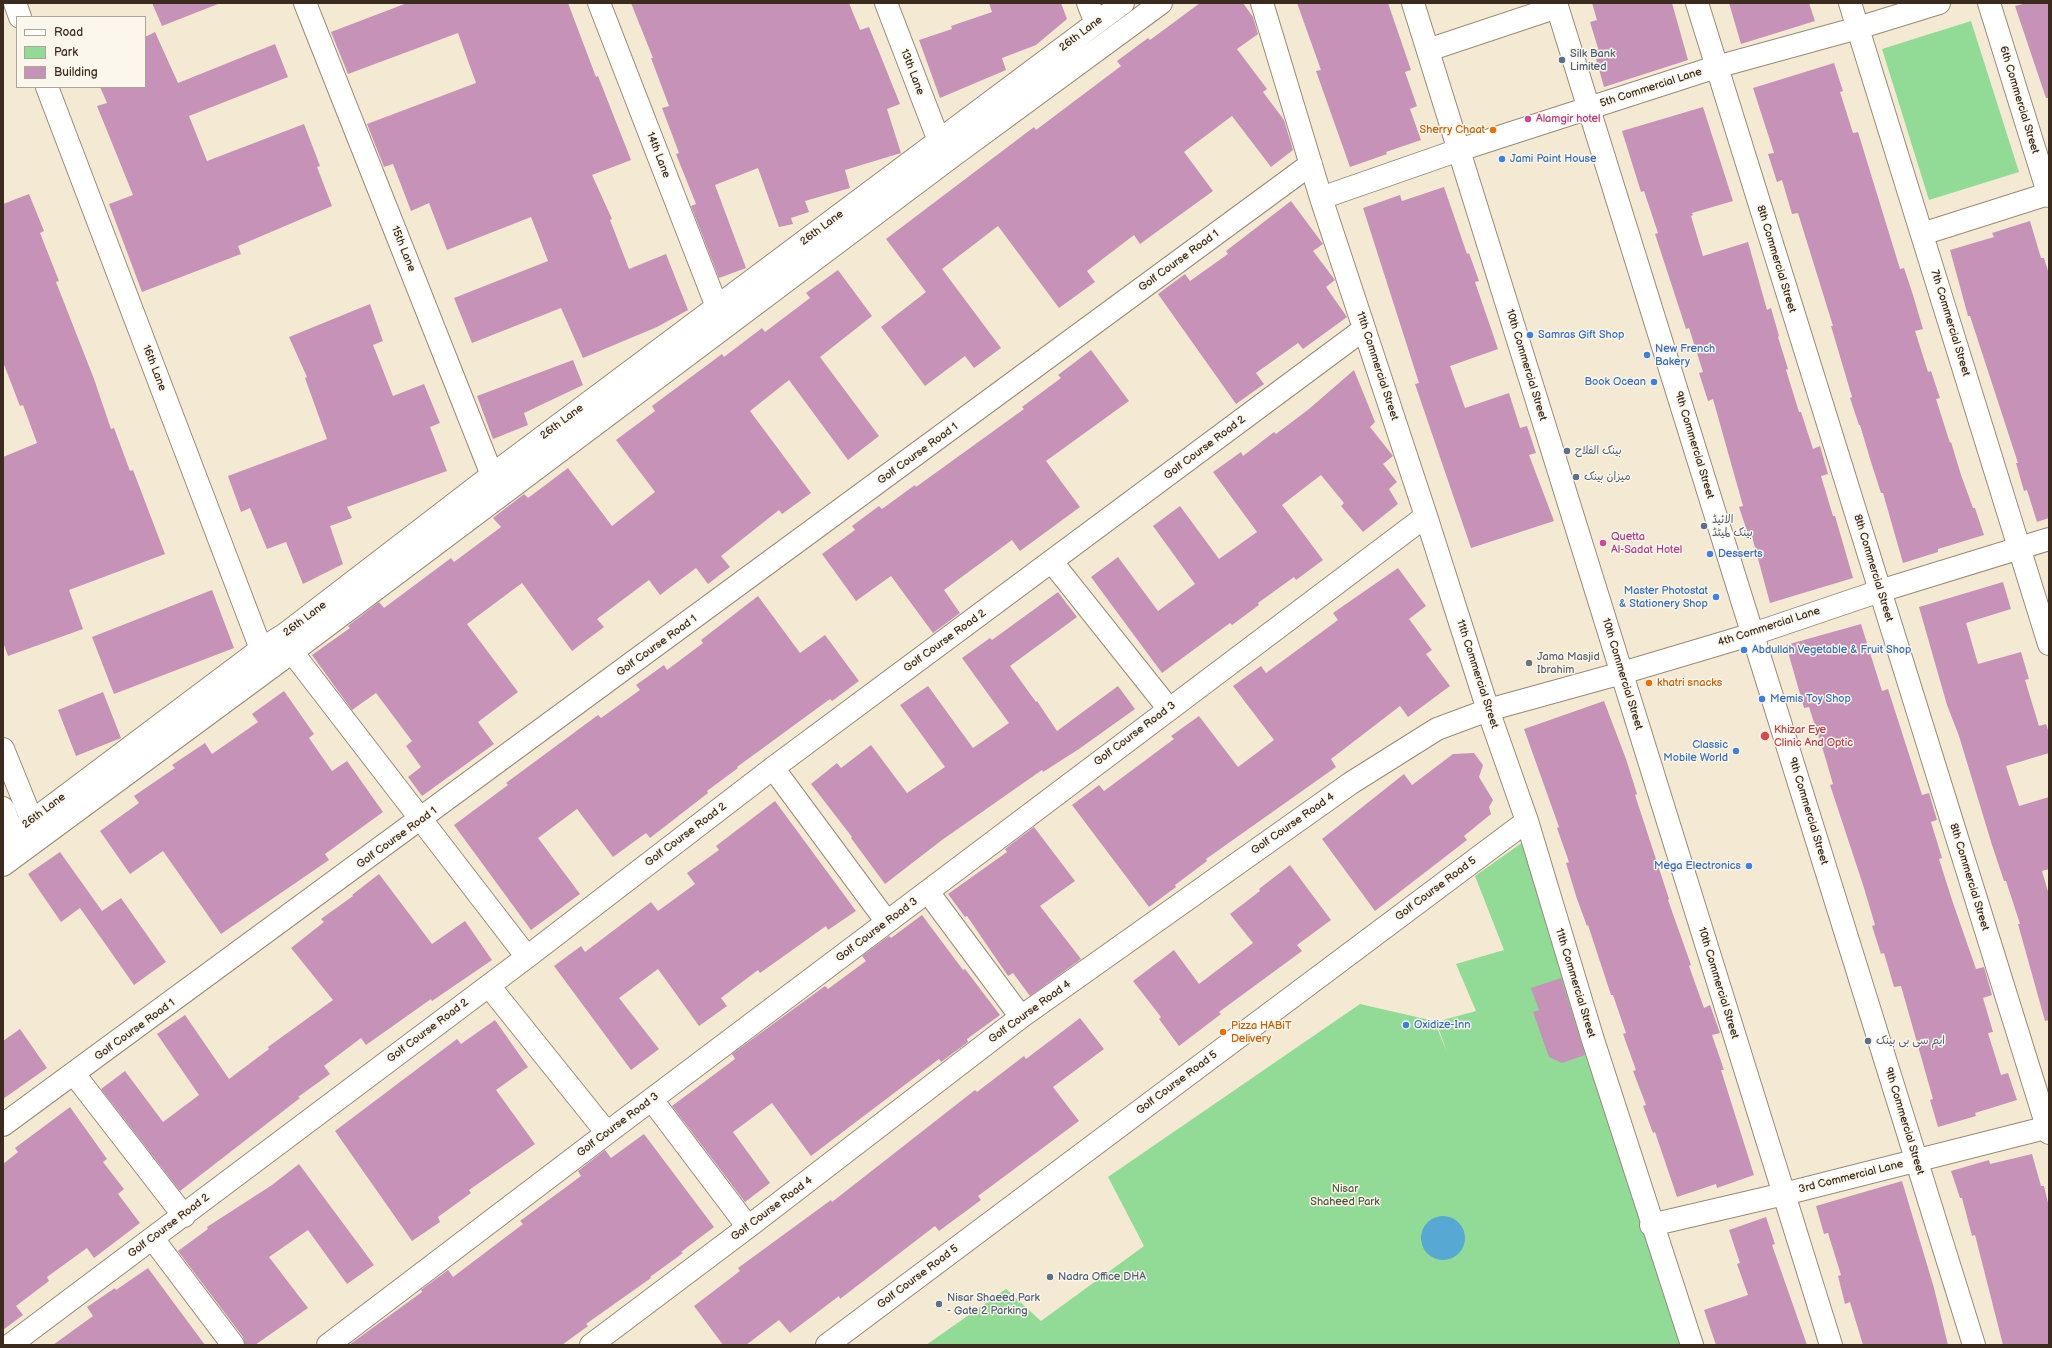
<!DOCTYPE html>
<html>
<head>
<meta charset="utf-8">
<style>
  body { margin:0 }
  #map { position:relative; width:2052px; height:1348px; overflow:hidden; background:#f4ead3; font-family:"Balsamiq Sans",sans-serif }
  canvas { display:block }
  .frame { position:absolute; inset:0; border:4px solid #3b2a1e; pointer-events:none }
  .legend { position:absolute; left:16px; top:16px; width:130px; height:72px; box-sizing:border-box; background:#fbf7ec; border:1px solid #aea59a; margin:0; padding:5px 7px; list-style:none; font-size:12px; color:#3b2a1e }
  .legend li { display:flex; align-items:center; gap:8px; height:20px }
  .legend b { width:20px; border:1px solid #aea59a }
</style>
</head>
<body>
<div id="map">
<canvas width="2052" height="1348"></canvas>
<div class="frame"></div>
<ul class="legend">
<li><b style="height:5px;background:#fff"></b>Road</li>
<li><b style="height:11px;background:#91db97"></b>Park</li>
<li><b style="height:11px;background:#c792b8"></b>Building</li>
</ul>
</div>
<script>
const ctx = document.querySelector('canvas').getContext('2d');
ctx.lineJoin = 'round';
function fill(path, color) { ctx.fillStyle = color; ctx.fill(path, 'evenodd'); }
const toPath = rows => new Path2D(rows.map(r => 'M' + r).join(''));
function trace(path, color, width, dash) { ctx.strokeStyle = color; ctx.lineWidth = width; ctx.lineCap = dash ? 'butt' : 'round'; ctx.setLineDash(dash || []); ctx.stroke(path); }
function drawText(font, color, halo, rows, align = 'center') {
  ctx.font = font + ' "Balsamiq Sans","Playpen Sans Arabic",sans-serif'; ctx.lineWidth = 3; ctx.setLineDash([]); ctx.textBaseline = 'middle'; ctx.strokeStyle = halo; ctx.fillStyle = color; for (const [text, x, y, turn = 0] of rows) {
    ctx.save(); ctx.translate(x, y); ctx.rotate((+turn || 0) * Math.PI / 180); ctx.textAlign = isNaN(turn) ? turn : align; if (halo) ctx.strokeText(text, 0, 0); ctx.fillText(text, 0, 0); ctx.restore();
  }
}
const green = toPath([
  [1971,21,2019,172,1929,200,1882,49],
  [1523,842,1683,1345,926,1345,1006,1289,1041,1321,1144,1246,1108,1177,1360,1004,1434,1021,1447,1052,1436,1022,1476,1011,1456,964,1504,950,1475,876]
]);
const water = toPath([
  '1421 1238a22 22 0 1 1 44 0a22 22 0 1 1-44 0Z'
]);
const building = toPath([
  [152,3,217,3,218,4,162,26],
  [407,3,568,3,596,77,598,76,631,160,592,175,612,219,610,220,629,269,666,254,688,310,657,327,583,358,561,308,472,343,454,298,548,261,531,217,447,250,429,203,411,211,393,164,384,167,367,124,476,83,458,33,348,74,331,32],
  [631,3,849,3,860,30,869,27,900,104,887,109,901,153,845,170,850,188,805,201,809,212,791,218,793,224,779,227,758,168,715,185,746,268,719,278,691,206,696,204,676,154,679,153,662,108,669,106,651,58,653,58],
  [989,3,1061,3,1067,19,1036,45,1002,58,1006,70,940,98,919,40,952,29,951,26,992,12],
  [1200,3,1243,3,1253,17,1258,34,1237,49,1267,89,1263,92,1284,120,1293,150,1271,167,1232,116,1184,152,1213,191,1140,244,1134,235,1087,271,1095,282,1059,308,998,226,942,269,1001,348,974,368,965,356,925,386,881,327,926,292,886,239,1034,127,1036,130,1121,66,1117,61,1148,38,1150,40],
  [1297,3,1388,3,1411,70,1405,72,1417,106,1410,109,1421,140,1386,152,1387,154,1350,167,1316,71,1321,70],
  [1592,3,1672,3,1688,60,1604,87,1596,59,1601,58,1590,22,1597,20],
  [1729,3,1809,3,1815,21,1741,44],
  [2027,3,2049,3,2049,98,2046,98,2015,6],
  [155,32,178,83,275,44,288,77,189,116,207,161,304,124,320,166,317,167,332,206,238,246,241,254,142,292,109,204,133,195,97,106,107,103,100,87,145,87,145,37],
  [1834,63,1843,91,1840,92,1853,133,1858,132,1900,269,1904,268,1913,295,1923,329,1915,331,1928,372,1931,371,1940,398,1936,399,1950,443,1951,442,1961,475,1973,508,1975,508,1984,535,1938,549,1938,552,1903,563,1883,493,1881,493,1871,462,1860,425,1859,425,1850,398,1852,397,1831,326,1833,326,1798,213,1792,214,1782,180,1777,182,1768,154,1774,153,1753,88],
  [1703,107,1733,201,1692,213,1693,215,1691,216,1703,256,1748,242,1767,310,1771,308,1779,336,1778,337,1788,369,1786,370,1799,412,1801,412,1813,449,1820,446,1828,474,1821,476,1833,516,1835,516,1853,578,1770,603,1751,533,1748,534,1739,507,1743,506,1713,399,1708,401,1699,373,1703,372,1689,328,1686,329,1655,234,1658,233,1644,191,1641,192,1622,131],
  [1444,187,1467,254,1469,253,1479,281,1475,282,1498,349,1450,366,1465,408,1509,393,1520,428,1527,426,1536,453,1529,455,1554,521,1471,548,1415,384,1419,383,1363,208,1400,195,1402,201],
  [29,194,44,231,40,233,59,281,56,282,94,379,111,429,114,428,130,471,133,470,165,554,69,590,83,629,8,656,3,642,3,457,37,443,23,405,20,406,3,362,3,204],
  [1291,201,1323,244,1313,251,1335,280,1326,287,1347,317,1303,349,1298,343,1256,373,1264,384,1236,404,1158,294,1185,274,1190,281,1228,254,1226,251],
  [2030,221,2041,258,2044,258,2049,274,2049,518,2037,522,2027,490,2024,491,2016,463,2018,463,1970,316,1968,316,1950,250,1994,237,1992,233],
  [838,270,872,316,820,357,879,436,848,460,789,380,750,411,811,493,782,514,779,510,721,556,730,567,708,584,696,568,660,595,649,580,597,619,604,627,572,651,522,583,467,624,518,692,478,722,494,744,422,796,408,777,421,767,406,746,412,741,376,693,352,710,312,655,350,628,348,626,379,602,384,608,451,558,454,562,501,527,493,518,524,494,528,498,568,468,612,526,655,492,616,440,655,411,652,406,722,354,724,357,762,328,765,332,810,298,806,293],
  [370,304,383,341,373,345,393,396,424,384,440,423,430,427,447,471,347,507,352,518,330,526,343,564,303,584,286,542,267,549,250,508,241,512,228,476,327,439,305,378,307,377,289,337],
  [1091,350,1129,401,1046,461,1080,507,1020,551,1012,540,944,590,960,613,933,633,891,576,856,601,822,554,855,530,852,526,879,506,882,509,915,485,916,487,1024,409,1022,407,1061,378,1058,375],
  [573,360,583,385,524,413,528,425,493,439,477,396],
  [1354,370,1375,422,1370,427,1393,456,1383,464,1397,482,1389,489,1398,504,1363,532,1341,506,1344,503,1321,475,1282,505,1323,560,1296,580,1294,577,1258,603,1259,605,1232,625,1230,623,1162,673,1091,577,1118,557,1158,611,1195,584,1153,526,1180,506,1219,559,1257,532,1213,472,1241,452,1243,456,1274,432,1276,434,1309,409],
  [1398,568,1426,606,1409,619,1432,650,1426,654,1450,686,1408,717,1400,706,1331,759,1336,767,1206,859,1207,861,1175,885,1176,887,1149,907,1072,805,1099,785,1104,791,1174,739,1171,736,1199,716,1238,767,1274,740,1233,686,1261,666,1266,673,1338,620,1333,613],
  [2003,582,2011,609,1966,623,1978,664,2021,652,2029,679,2025,680,2039,726,2046,724,2049,733,2049,753,2006,766,2019,806,2049,797,2049,869,2042,871,2049,895,2049,1020,2045,1021,2018,924,2020,924,2006,881,2004,881,1992,845,1959,736,1947,705,1919,607],
  [212,590,234,648,114,694,92,637],
  [1058,592,1077,617,1010,666,1036,702,1037,701,1057,731,1118,686,1135,709,1079,749,1043,772,1042,770,942,840,885,884,851,838,852,837,811,784,837,763,841,768,871,745,907,793,945,767,900,705,928,686,973,748,1009,723,962,658,990,638,992,640],
  [758,596,800,653,825,635,859,681,832,701,830,699,737,767,738,768,707,791,708,793,650,838,646,833,613,857,577,809,538,838,580,894,531,930,454,825,508,785,506,783,598,715,601,718,640,690,636,685,664,665,667,670,703,643,701,640],
  [1861,624,1882,691,1888,689,1922,795,1929,793,1937,820,1931,822,1942,858,1939,859,1952,900,1976,969,1984,967,1992,995,1983,998,1993,1032,1988,1033,2001,1075,2008,1073,2017,1100,1975,1113,1976,1116,1938,1127,1930,1100,1933,1099,1901,986,1894,987,1884,953,1881,954,1872,926,1875,925,1864,888,1830,785,1833,784,1823,750,1809,707,1804,708,1786,645],
  [284,691,314,734,309,738,332,771,347,761,383,812,325,854,329,860,221,934,163,851,130,874,100,831,139,803,134,796,175,768,172,765,205,743,212,754,258,722,252,714],
  [103,692,121,738,76,756,58,710],
  [1604,701,1626,759,1637,794,1635,795,1669,899,1668,900,1691,965,1689,966,1704,1008,1710,1005,1720,1033,1712,1035,1724,1070,1721,1070,1754,1175,1717,1188,1716,1184,1677,1197,1655,1132,1653,1133,1643,1106,1646,1105,1633,1071,1636,1070,1623,1034,1626,1033,1613,995,1611,995,1588,925,1587,926,1577,899,1566,863,1569,862,1557,828,1559,827,1524,729],
  [1474,753,1483,765,1479,777,1493,800,1489,807,1491,814,1464,836,1467,840,1375,911,1322,839,1404,774,1412,785,1453,754],
  [775,801,856,911,828,930,826,926,760,973,758,970,721,998,727,1006,699,1026,658,969,619,998,659,1049,631,1070,554,966,581,946,585,952,651,902,658,911,695,884,687,873,719,850,716,846],
  [1034,827,1075,881,1040,906,1081,959,1030,996,1013,973,1008,976,967,916,965,917,948,894,1007,852,1005,849],
  [60,852,102,911,121,898,166,962,134,985,80,908,61,922,28,874],
  [1290,865,1331,920,1297,945,1302,951,1219,1012,1221,1014,1179,1046,1159,1019,1161,1017,1133,981,1174,950,1199,984,1253,943,1230,914,1260,891,1259,889],
  [379,874,432,944,465,921,492,960,432,1001,431,999,366,1045,361,1038,324,1066,330,1074,298,1097,300,1098,180,1191,101,1089,125,1071,163,1122,199,1095,157,1034,185,1015,229,1079,269,1049,268,1047,333,1000,291,948,324,922,321,919,353,896,352,895],
  [922,915,963,970,965,969,1000,1015,967,1039,968,1042,941,1062,939,1059,811,1156,772,1103,733,1132,770,1183,745,1202,672,1106,735,1059,732,1054,825,986,828,989,866,961,862,956,889,936,891,938],
  [1561,978,1585,1055,1562,1063,1549,1057,1533,1012,1539,1010,1531,988],
  [1080,1018,1104,1049,1053,1087,1079,1121,978,1196,981,1200,939,1231,935,1226,840,1299,839,1296,790,1333,779,1320,746,1345,723,1345,694,1306,740,1271,738,1268,831,1200,832,1202,975,1090,977,1092,1024,1056,1026,1059],
  [495,1020,528,1067,496,1090,535,1144,469,1190,471,1193,438,1217,440,1222,412,1241,335,1131,457,1039,461,1044],
  [20,1029,47,1068,3,1099,3,1041],
  [70,1107,107,1159,103,1162,124,1189,118,1194,140,1223,94,1258,87,1248,47,1277,49,1281,16,1306,23,1315,3,1330,3,1164,18,1152,15,1148],
  [644,1134,714,1227,681,1252,683,1253,650,1277,651,1278,586,1324,588,1326,562,1345,349,1345,422,1292,421,1290,448,1270,453,1277,523,1224,520,1221,581,1176,578,1171,605,1150,611,1158],
  [2032,1154,2041,1186,2044,1186,2049,1207,2049,1345,2003,1345,1975,1235,1972,1236,1962,1198,1960,1198,1951,1171,1989,1160,1990,1164],
  [299,1164,374,1265,347,1284,308,1230,269,1257,308,1308,255,1345,245,1345,243,1337,178,1251,208,1229,207,1227,272,1185],
  [1902,1181,1934,1288,1948,1345,1863,1345,1850,1302,1845,1304,1838,1276,1841,1275,1828,1233,1824,1234,1816,1206],
  [1766,1217,1775,1244,1772,1245,1807,1345,1716,1345,1704,1310,1748,1295,1737,1264,1740,1263,1729,1230],
  [148,1268,205,1345,53,1345,93,1316,87,1307,115,1288,116,1290]
]);
const minor = toPath([
  [15,3,20,17],
  [305,3,492,475,499,488],
  [599,3,717,307],
  [886,3,939,141],
  [1088,3,1096,23],
  [1262,3,1321,198,1426,516,1488,710,1527,821,1593,1040,1692,1345],
  [1413,3,1831,1345],
  [1556,3,1974,1345],
  [1697,3,2049,1133],
  [1850,3,2049,644],
  [1989,3,2049,196],
  [1428,50,1557,7],
  [47,87,261,649],
  [1321,198,1459,150,1716,67,1858,28,1939,3],
  [1922,234,2048,194],
  [1052,562,1169,709],
  [292,652,527,957],
  [3,749,37,833],
  [773,768,887,922],
  [3,808,18,847],
  [3,843,261,649,284,635,492,475,1123,3],
  [3,865,292,652,954,155,1161,3],
  [928,892,1021,1017],
  [489,986,607,1133],
  [74,1074,184,1216],
  [652,1100,748,1227],
  [3,1125,1311,164],
  [1651,1225,1784,1194,2049,1127],
  [153,1239,233,1345],
  [10,1345,527,957,773,768,1364,329],
  [328,1345,607,1133,1426,516],
  [591,1345,748,1227,1021,1017,1351,783,1437,729,1488,710,1622,673,1753,634,1880,591,2049,539],
  [827,1345,1527,821]
]);
const markers = [
  [1562,60,4,"#5c6f8a"],
  [1528,119,4,"#d1479c"],
  [1493,130,4,"#e8710a"],
  [1502,159,4,"#3f7fe0"],
  [1530,335,4,"#3f7fe0"],
  [1647,355,4,"#3f7fe0"],
  [1654,382,4,"#3f7fe0"],
  [1567,451,4,"#5c6f8a"],
  [1576,477,4,"#5c6f8a"],
  [1704,526,4,"#5c6f8a"],
  [1603,543,4,"#d1479c"],
  [1710,554,4,"#3f7fe0"],
  [1716,597,4,"#3f7fe0"],
  [1744,650,4,"#3f7fe0"],
  [1529,663,4,"#6b7280"],
  [1649,683,4,"#e8710a"],
  [1762,699,4,"#3f7fe0"],
  [1765,736,5,"#e0444e"],
  [1736,751,4,"#3f7fe0"],
  [1749,866,4,"#3f7fe0"],
  [1406,1025,4,"#3f7fe0"],
  [1223,1032,4,"#e8710a"],
  [1868,1041,4,"#5c6f8a"],
  [1050,1277,4,"#5c6f8a"],
  [939,1304,4,"#5c6f8a"]
];
const streetNames = [
  ["26th Lane",1081,34,-37],
  ["13th Lane",912,72,69],
  ["5th Commercial Lane",1651,88,-18],
  ["6th Commercial Street",2019,100,73],
  ["14th Lane",658,155,69],
  ["26th Lane",822,228,-37],
  ["15th Lane",403,249,68],
  ["8th Commercial Street",1776,259,73],
  ["Golf Course Road 1",1179,261,-36],
  ["7th Commercial Street",1950,323,73],
  ["10th Commercial Street",1526,365,73],
  ["11th Commercial Street",1377,366,72],
  ["16th Lane",154,368,69],
  ["26th Lane",562,422,-37],
  ["9th Commercial Street",1694,445,73],
  ["Golf Course Road 2",1205,448,-37],
  ["Golf Course Road 1",918,454,-36],
  ["8th Commercial Street",1873,568,73],
  ["26th Lane",305,619,-37],
  ["4th Commercial Lane",1769,627,-18],
  ["Golf Course Road 2",945,641,-36],
  ["Golf Course Road 1",657,646,-36],
  ["11th Commercial Street",1477,674,72],
  ["10th Commercial Street",1622,674,73],
  ["Golf Course Road 3",1135,734,-37],
  ["26th Lane",44,811,-37],
  ["9th Commercial Street",1808,811,73],
  ["Golf Course Road 4",1293,824,-35],
  ["Golf Course Road 2",686,835,-37],
  ["Golf Course Road 1",397,838,-36],
  ["8th Commercial Street",1969,877,73],
  ["Golf Course Road 5",1436,889,-37],
  ["Golf Course Road 3",877,930,-37],
  ["11th Commercial Street",1575,983,73],
  ["10th Commercial Street",1718,983,73],
  ["Golf Course Road 4",1030,1012,-36],
  ["Golf Course Road 1",135,1030,-36],
  ["Golf Course Road 2",428,1031,-37],
  ["Golf Course Road 5",1177,1083,-37],
  ["9th Commercial Street",1904,1121,73],
  ["Golf Course Road 3",618,1125,-37],
  ["3rd Commercial Lane",1851,1177,-14],
  ["Golf Course Road 4",772,1209,-37],
  ["Golf Course Road 2",169,1226,-37],
  ["Golf Course Road 5",918,1277,-37]
];
const serviceNames = [
  ["Silk Bank",1570,54],
  ["Limited",1570,67],
  ["بینک الفلاح",1575,451],
  ["میزان بینک",1584,477],
  ["الائیڈ",1712,520],
  ["بینک لمیٹڈ",1712,533],
  ["ایم سی بی بینک",1876,1041],
  ["Nadra Office DHA",1058,1277],
  ["Nisar Shaeed Park",947,1298],
  ["- Gate 2 Parking",947,1311]
];
const hotelNames = [
  ["Alamgir hotel",1536,119],
  ["Quetta",1611,537],
  ["Al-Sadat Hotel",1611,550]
];
const foodNames = [
  ["Sherry Chaat",1485,130,"right"],
  ["khatri snacks",1657,683],
  ["Pizza HABiT",1231,1026],
  ["Delivery",1231,1039]
];
const shopNames = [
  ["Jami Paint House",1510,159],
  ["Samras Gift Shop",1538,335],
  ["New French",1655,349],
  ["Bakery",1655,362],
  ["Book Ocean",1646,382,"right"],
  ["Desserts",1718,554],
  ["Master Photostat",1708,591,"right"],
  ["& Stationery Shop",1708,604,"right"],
  ["Abdullah Vegetable & Fruit Shop",1752,650],
  ["Memis Toy Shop",1770,699],
  ["Classic",1728,745,"right"],
  ["Mobile World",1728,758,"right"],
  ["Mega Electronics",1741,866,"right"],
  ["Oxidize-Inn",1414,1025]
];
const worshipNames = [
  ["Jama Masjid",1537,657],
  ["Ibrahim",1537,670]
];
const healthNames = [
  ["Khizar Eye",1774,730],
  ["Clinic And Optic",1774,743]
];
const parkNames = [
  ["Nisar",1345,1189],
  ["Shaheed Park",1345,1202]
];
fill(green, '#91db97');
fill(water, '#57a8d2');
fill(building, '#c792b8');
trace(minor, '#988a78', 24);
trace(minor, '#fff', 22);
for (const [x, y, r, color] of markers) { const dot = new Path2D(); dot.arc(x, y, r, 0, 2 * Math.PI); ctx.fillStyle = color; ctx.fill(dot); trace(dot, '#fbf7ec', 1.5); }
drawText('11px', '#3b2a1e', '#fbf7ec', streetNames);
drawText('11px', '#4e5e75', '#fbf7ec', serviceNames, 'left');
drawText('11px', '#b23c85', '#fbf7ec', hotelNames, 'left');
drawText('11px', '#c56008', '#fbf7ec', foodNames, 'left');
drawText('11px', '#366cbe', '#fbf7ec', shopNames, 'left');
drawText('11px', '#5b616d', '#fbf7ec', worshipNames, 'left');
drawText('11px', '#be3a42', '#fbf7ec', healthNames, 'left');
drawText('11px', '#50563c', '#fbf7ec', parkNames);
</script>
</body>
</html>
